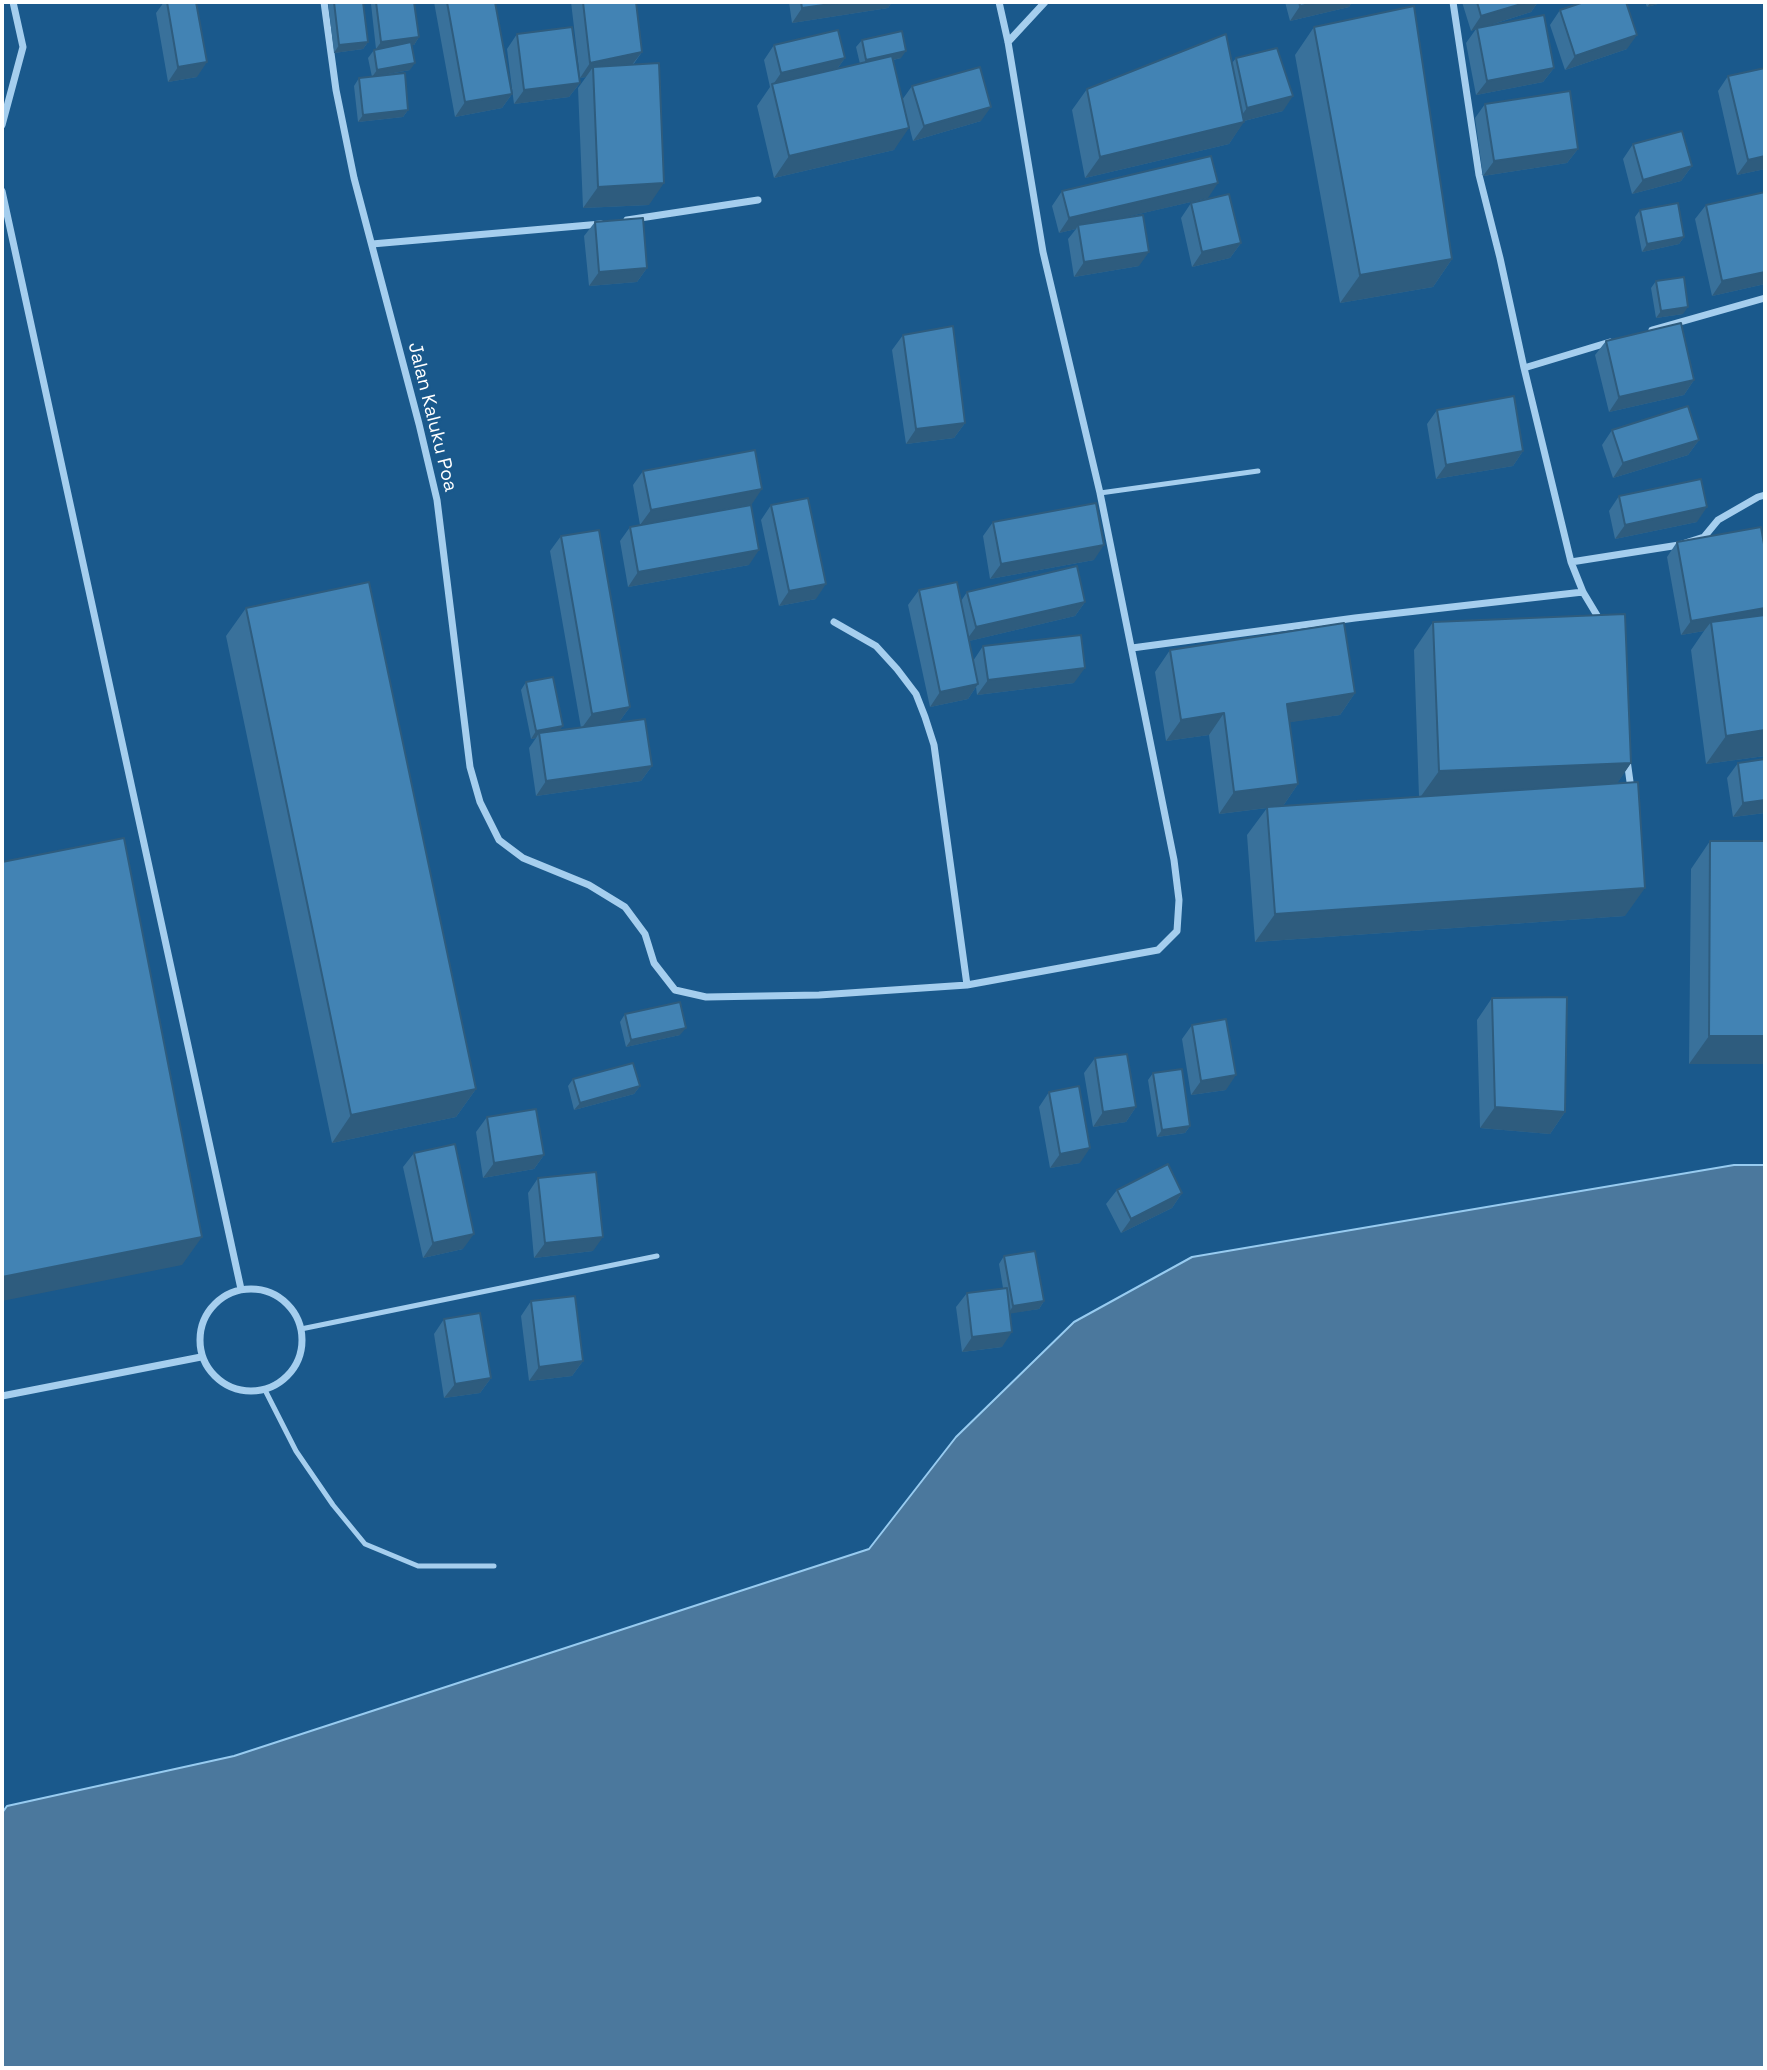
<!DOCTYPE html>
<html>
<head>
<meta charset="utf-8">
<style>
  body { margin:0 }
  #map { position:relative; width:1767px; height:2070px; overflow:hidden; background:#1a598c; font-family:"Space Grotesk",sans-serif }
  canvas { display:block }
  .frame { position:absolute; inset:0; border:4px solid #fff; pointer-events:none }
</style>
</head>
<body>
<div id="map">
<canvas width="1767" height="2070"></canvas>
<div class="frame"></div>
</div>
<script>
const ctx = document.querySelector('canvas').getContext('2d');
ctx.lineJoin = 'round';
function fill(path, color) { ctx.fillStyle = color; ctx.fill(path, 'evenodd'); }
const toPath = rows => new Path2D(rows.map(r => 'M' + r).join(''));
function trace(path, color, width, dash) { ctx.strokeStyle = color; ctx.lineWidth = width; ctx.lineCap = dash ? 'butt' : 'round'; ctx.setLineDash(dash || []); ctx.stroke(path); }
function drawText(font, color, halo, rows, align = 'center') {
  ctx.font = font + ' "Space Grotesk",sans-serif'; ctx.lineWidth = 5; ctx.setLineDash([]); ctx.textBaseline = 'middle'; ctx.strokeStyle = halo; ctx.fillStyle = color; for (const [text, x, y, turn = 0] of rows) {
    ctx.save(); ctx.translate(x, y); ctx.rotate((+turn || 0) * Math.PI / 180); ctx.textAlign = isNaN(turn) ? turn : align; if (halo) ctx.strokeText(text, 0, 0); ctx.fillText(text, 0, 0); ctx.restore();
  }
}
const water = toPath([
  [1734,1165,1765,1165,1765,2068,2,2068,2,1813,7,1806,234,1756,869,1549,956,1437,1074,1322,1192,1257,1734,1165]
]);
const lane = toPath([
  [1100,493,1258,471],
  [301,1329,657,1256],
  [265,1390,296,1451,333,1505,365,1544,418,1566,494,1566]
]);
const street = toPath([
  [324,2,336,90,354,178,419,424,437,500,470,767,480,802,499,840,523,858,589,885,625,907,645,934,654,963,675,990,706,997,819,995,967,985,1158,950,1177,931,1179,900,1174,860,1100,493,1043,252,1008,42,999,2],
  [1453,2,1479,175,1500,258,1524,368,1571,562,1583,592,1601,622],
  [1008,42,1045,2],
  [2,125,23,47,13,2],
  [2,191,241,1289],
  [627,220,758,200],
  [372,244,601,224],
  [1652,330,1765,298],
  [1524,368,1610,342],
  [1571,562,1679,545,1704,537,1718,520,1758,497,1765,495],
  [834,622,876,646,897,669,916,694,925,717,934,745,967,985],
  [1132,648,1355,618,1583,592],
  [1627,760,1631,789],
  '200 1340a51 51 0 1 1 102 0a51 51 0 1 1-102 0Z',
  [2,1396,201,1357]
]);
const wall = toPath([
  [164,2,196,2,197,77,168,82,156,13],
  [328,2,363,2,368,42,363,49,334,53],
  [372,2,414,2,419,37,414,45,412,45,410,70,379,76,408,110,403,117,358,122,354,86,359,78,372,77,368,58,374,50,376,49,371,4],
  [434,2,495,2,512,94,502,108,455,117],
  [571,2,636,2,642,52,633,65,649,205,583,208,578,88,586,77,580,78],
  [789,2,892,2,888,8,792,23],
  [1285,2,1352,2,1349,7,1290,21],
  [1462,2,1538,2,1531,12,1484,27,1554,68,1543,82,1476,95,1466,43,1476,29,1471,31],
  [1645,2,1665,2,1647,7],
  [1560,10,1627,49,1565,70,1550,25],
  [1314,27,1452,259,1433,287,1340,303,1295,55],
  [517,34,580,83,569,97,514,104,507,49],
  [862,40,901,58,893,60,902,100,912,86,981,121,913,141,906,114,894,150,774,178,757,106,770,87,764,60,774,45,845,58,837,69,860,64,856,47],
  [1236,58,1283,111,1244,121,1229,144,1085,178,1072,110,1087,89,1232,63],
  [1728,76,1765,169,1737,175,1718,91],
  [1485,104,1578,149,1567,163,1483,176,1475,118],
  [1633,144,1692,166,1681,181,1632,194,1623,159],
  [1062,191,1208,198,1117,219,1139,266,1074,277,1068,239,1076,229,1059,233,1052,206],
  [1765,192,1765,284,1712,296,1695,219,1706,205],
  [1191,203,1241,243,1230,258,1192,267,1181,218],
  [1640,210,1684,237,1679,244,1642,252,1635,217],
  [595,222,647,268,637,282,589,286,584,236],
  [1656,281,1683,314,1656,318,1651,288],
  [903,335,965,423,954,438,906,444,892,350],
  [1606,341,1694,380,1684,395,1609,412,1595,355],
  [1437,410,1523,451,1513,466,1436,479,1427,424],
  [1612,430,1699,440,1688,455,1613,478,1602,445],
  [643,471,752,504,640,525,633,485],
  [1619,496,1697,522,1615,539,1609,511],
  [771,505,816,599,779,606,761,520],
  [993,522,1094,560,990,579,983,536],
  [630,527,749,565,628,587,620,541],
  [561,536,630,707,619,722,652,766,641,781,536,796,529,748,536,738,531,739,521,690,526,682,560,730,581,728,550,551],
  [1677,542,1765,756,1706,764,1691,650,1704,631,1681,635,1667,557],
  [919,590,961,601,967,592,1085,602,1075,616,969,641,973,661,983,646,1074,683,977,695,976,687,968,699,930,707,908,605],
  [246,608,476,1089,456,1117,332,1143,226,636],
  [1433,622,1631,763,1617,783,1625,916,1255,942,1247,835,1267,808,1219,814,1209,735,1166,741,1155,672,1170,650,1355,693,1340,715,1289,722,1298,784,1283,806,1271,807,1419,797,1414,650],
  [1765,759,1765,813,1733,817,1727,778,1738,763],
  [1710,841,1765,1064,1689,1064,1691,869],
  [1492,998,1565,1112,1550,1134,1480,1128,1477,1020],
  [625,1014,680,1035,626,1047,620,1022],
  [1192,1025,1226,1090,1191,1095,1182,1039],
  [1095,1058,1136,1107,1126,1122,1093,1127,1084,1073],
  [1153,1073,1190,1126,1185,1133,1157,1137,1148,1080],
  [573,1079,640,1086,634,1094,574,1110,568,1086],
  [1049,1092,1080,1163,1050,1168,1039,1107],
  [487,1117,544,1155,534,1169,483,1178,476,1132],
  [414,1153,463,1249,423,1258,403,1167],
  [538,1178,593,1251,534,1258,528,1193],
  [1117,1190,1182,1193,1172,1208,1121,1233,1106,1204],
  [1004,1256,1044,1301,1039,1309,1010,1313,1002,1347,962,1352,956,1307,967,1293,1003,1288,999,1264],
  [531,1301,583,1361,572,1376,529,1381,521,1316],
  [444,1319,491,1378,480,1393,444,1398,434,1334]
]);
const shadedWall = toPath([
  [845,2,892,2,888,8,792,23,802,8],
  [1320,2,1352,2,1349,7,1290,21,1300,6],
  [1528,2,1538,2,1531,12,1471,31,1481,16],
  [1651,2,1665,2,1647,7],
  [1637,35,1627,49,1565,70,1575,56],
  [419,37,414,45,376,49,381,42],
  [368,42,363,49,334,53,339,45],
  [906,51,901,58,861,67,866,60],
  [642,52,631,66,593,67,586,77,580,78,590,63],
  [845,58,834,73,772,86,781,73],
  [207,62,197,77,168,82,178,67],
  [415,63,410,70,372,77,377,70],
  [1554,68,1543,82,1476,95,1487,81],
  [580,83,569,97,514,104,524,90],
  [512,94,502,108,455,117,465,102],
  [1293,96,1283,111,1236,123,1247,108],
  [991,107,981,121,913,141,924,126],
  [408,110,403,117,358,122,363,115],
  [1244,122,1229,144,1085,178,1100,157],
  [909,128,894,150,774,178,789,156],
  [1578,149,1567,163,1483,176,1494,161],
  [1765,156,1765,169,1737,175,1748,160],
  [1692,166,1681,181,1632,194,1643,180],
  [664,183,649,205,583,208,598,187],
  [1218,183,1208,198,1079,228,1078,225,1076,229,1059,233,1069,218],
  [1684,237,1679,244,1642,252,1647,244],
  [1241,243,1230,258,1192,267,1202,252],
  [1149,252,1139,266,1074,277,1084,262],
  [1452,259,1433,287,1340,303,1360,275],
  [647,268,637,282,589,286,599,272],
  [1765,272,1765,284,1712,296,1722,281],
  [1688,307,1683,314,1656,318,1661,311],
  [1694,380,1684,395,1609,412,1619,397],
  [965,423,954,438,906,444,916,429],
  [1699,440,1688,455,1613,478,1623,463],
  [1523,451,1513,466,1436,479,1446,465],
  [762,489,752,504,640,525,651,510],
  [1707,507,1697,522,1615,539,1625,525],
  [1104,545,1094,560,990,579,1001,564],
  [759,550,749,565,628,587,638,572],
  [826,584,816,599,779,606,789,591],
  [1085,602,1075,616,965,642,976,627],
  [1765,608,1765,620,1711,622,1704,631,1681,635,1691,621],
  [1085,668,1074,683,977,695,988,680],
  [978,684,968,699,930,707,940,692],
  [1355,693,1340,715,1272,725,1287,704],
  [630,707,619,722,581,729,592,714],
  [1224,713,1209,735,1166,741,1181,720],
  [563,726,557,734,539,733,536,738,531,739,536,731],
  [1765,730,1765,756,1706,764,1726,736],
  [1631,763,1612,791,1419,799,1439,771],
  [652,766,641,781,536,796,546,781],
  [1298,784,1283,806,1219,814,1234,792],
  [1765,800,1765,813,1733,817,1743,803],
  [1645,888,1625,916,1255,942,1275,914],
  [686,1028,680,1035,626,1047,631,1040],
  [1709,1036,1765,1036,1765,1064,1689,1064],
  [1236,1075,1226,1090,1191,1095,1201,1081],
  [640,1086,634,1094,574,1110,580,1103],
  [476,1089,456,1117,332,1143,351,1115],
  [1136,1107,1126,1122,1093,1127,1103,1112],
  [1495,1107,1565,1112,1550,1134,1480,1128],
  [1190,1126,1185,1133,1157,1137,1162,1130],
  [1090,1148,1080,1163,1050,1168,1060,1154],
  [544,1155,534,1169,483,1178,494,1163],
  [1182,1193,1172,1208,1121,1233,1131,1219],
  [474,1234,463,1249,423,1258,433,1243],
  [202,1237,182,1265,2,1301,2,1277],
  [603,1237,593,1251,534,1258,545,1243],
  [1044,1301,1039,1309,1008,1314,1013,1306],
  [1012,1332,1002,1347,962,1352,972,1337],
  [583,1361,572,1376,529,1381,539,1367],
  [491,1378,480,1393,444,1398,455,1384]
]);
const building = toPath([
  [167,2,196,2,207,62,178,67,167,2],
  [334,2,363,2,368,42,339,45,334,2],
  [376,2,414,2,419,37,381,42,376,2],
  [447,2,495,2,512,94,465,102,447,2],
  [583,2,636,2,642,52,590,63,583,2],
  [801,2,845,2,802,8,801,2],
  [1299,2,1320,2,1300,6,1299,2],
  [1477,2,1528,2,1481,16,1477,2],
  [1584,2,1626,2,1637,35,1575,56,1560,10,1584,2],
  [1414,6,1452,259,1360,275,1314,27,1414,6],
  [1544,15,1554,68,1487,81,1477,28,1544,15],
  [572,27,580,83,524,90,517,34,572,27],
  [838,30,845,58,781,73,774,45,838,30],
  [902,31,906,51,866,60,862,40,902,31],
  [1226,34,1244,122,1100,157,1087,89,1226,34],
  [411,42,415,63,377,70,374,50,411,42],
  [1277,48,1293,96,1247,108,1236,58,1277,48],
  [892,56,909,128,789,156,772,84,892,56],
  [659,63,664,183,598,187,593,67,659,63],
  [980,67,991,107,924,126,912,86,980,67],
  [1765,68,1765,156,1748,160,1728,76,1765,68],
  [405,73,408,110,363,115,359,78,405,73],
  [1570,91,1578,149,1494,161,1485,104,1570,91],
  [1682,131,1692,166,1643,180,1633,144,1682,131],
  [1211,156,1218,183,1069,218,1062,191,1211,156],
  [1765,192,1765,272,1722,281,1706,205,1765,192],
  [1229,194,1241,243,1202,252,1191,203,1229,194],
  [1678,203,1684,237,1647,244,1640,210,1678,203],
  [1143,215,1149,252,1084,262,1078,225,1143,215],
  [643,218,647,268,599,272,595,222,643,218],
  [1684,277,1688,307,1661,311,1656,281,1684,277],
  [1681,323,1694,380,1619,397,1606,341,1681,323],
  [953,326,965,423,916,429,903,335,953,326],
  [1514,396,1523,451,1446,465,1437,410,1514,396],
  [1688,406,1699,440,1623,463,1612,430,1688,406],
  [755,450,762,489,651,510,643,471,755,450],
  [1701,479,1707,507,1625,525,1619,496,1701,479],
  [808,498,826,584,789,591,771,505,808,498],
  [1096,503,1104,545,1001,564,993,522,1096,503],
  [751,505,759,550,638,572,630,527,751,505],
  [1761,527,1765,550,1765,608,1691,621,1677,542,1761,527],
  [599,530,630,707,592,714,561,536,599,530],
  [1077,566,1085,602,976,627,967,592,1077,566],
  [369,582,476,1089,351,1115,246,608,369,582],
  [957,582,978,684,940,692,919,590,957,582],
  [1625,614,1631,763,1439,771,1433,622,1625,614],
  [1765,615,1765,730,1726,736,1711,622,1765,615],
  [1344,623,1355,693,1287,704,1298,784,1234,792,1224,713,1181,720,1170,650,1344,623],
  [1081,635,1085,668,988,680,983,646,1081,635],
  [553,677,563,726,536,731,526,682,553,677],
  [645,719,652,766,546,781,539,733,645,719],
  [1765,759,1765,800,1743,803,1738,763,1765,759],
  [1638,782,1645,888,1275,914,1267,807,1638,782],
  [124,838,202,1237,2,1277,2,862,124,838],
  [1710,841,1765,841,1765,1036,1709,1036,1710,841],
  [1567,997,1565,1112,1495,1107,1492,998,1567,997],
  [680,1002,686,1028,631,1040,625,1014,680,1002],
  [1226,1019,1236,1075,1201,1081,1192,1025,1226,1019],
  [1127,1054,1136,1107,1103,1112,1095,1058,1127,1054],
  [633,1063,640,1086,580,1103,573,1079,633,1063],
  [1182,1069,1190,1126,1162,1130,1153,1073,1182,1069],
  [1079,1086,1090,1148,1060,1154,1049,1092,1079,1086],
  [536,1109,544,1155,494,1163,487,1117,536,1109],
  [455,1144,474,1234,433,1243,414,1153,455,1144],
  [1168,1164,1182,1193,1131,1219,1117,1190,1168,1164],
  [596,1172,603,1237,545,1243,538,1178,596,1172],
  [1035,1251,1044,1301,1013,1306,1004,1256,1035,1251],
  [1007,1288,1012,1332,972,1337,967,1293,1007,1288],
  [575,1296,583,1361,539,1367,531,1301,575,1296],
  [480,1313,491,1378,455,1384,444,1319,480,1313]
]);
const streetNames = [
  ["Jalan Kaluku Poa",432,417,76]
];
fill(water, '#4b789d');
trace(water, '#97cbf0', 2);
trace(lane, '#a5ceee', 5);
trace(street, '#a5ceee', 7);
fill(wall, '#39719b');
fill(shadedWall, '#2e5c7e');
fill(building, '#4283b4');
trace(building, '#2e5c7e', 2);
drawText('19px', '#fff', '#1a598c', streetNames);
</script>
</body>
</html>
